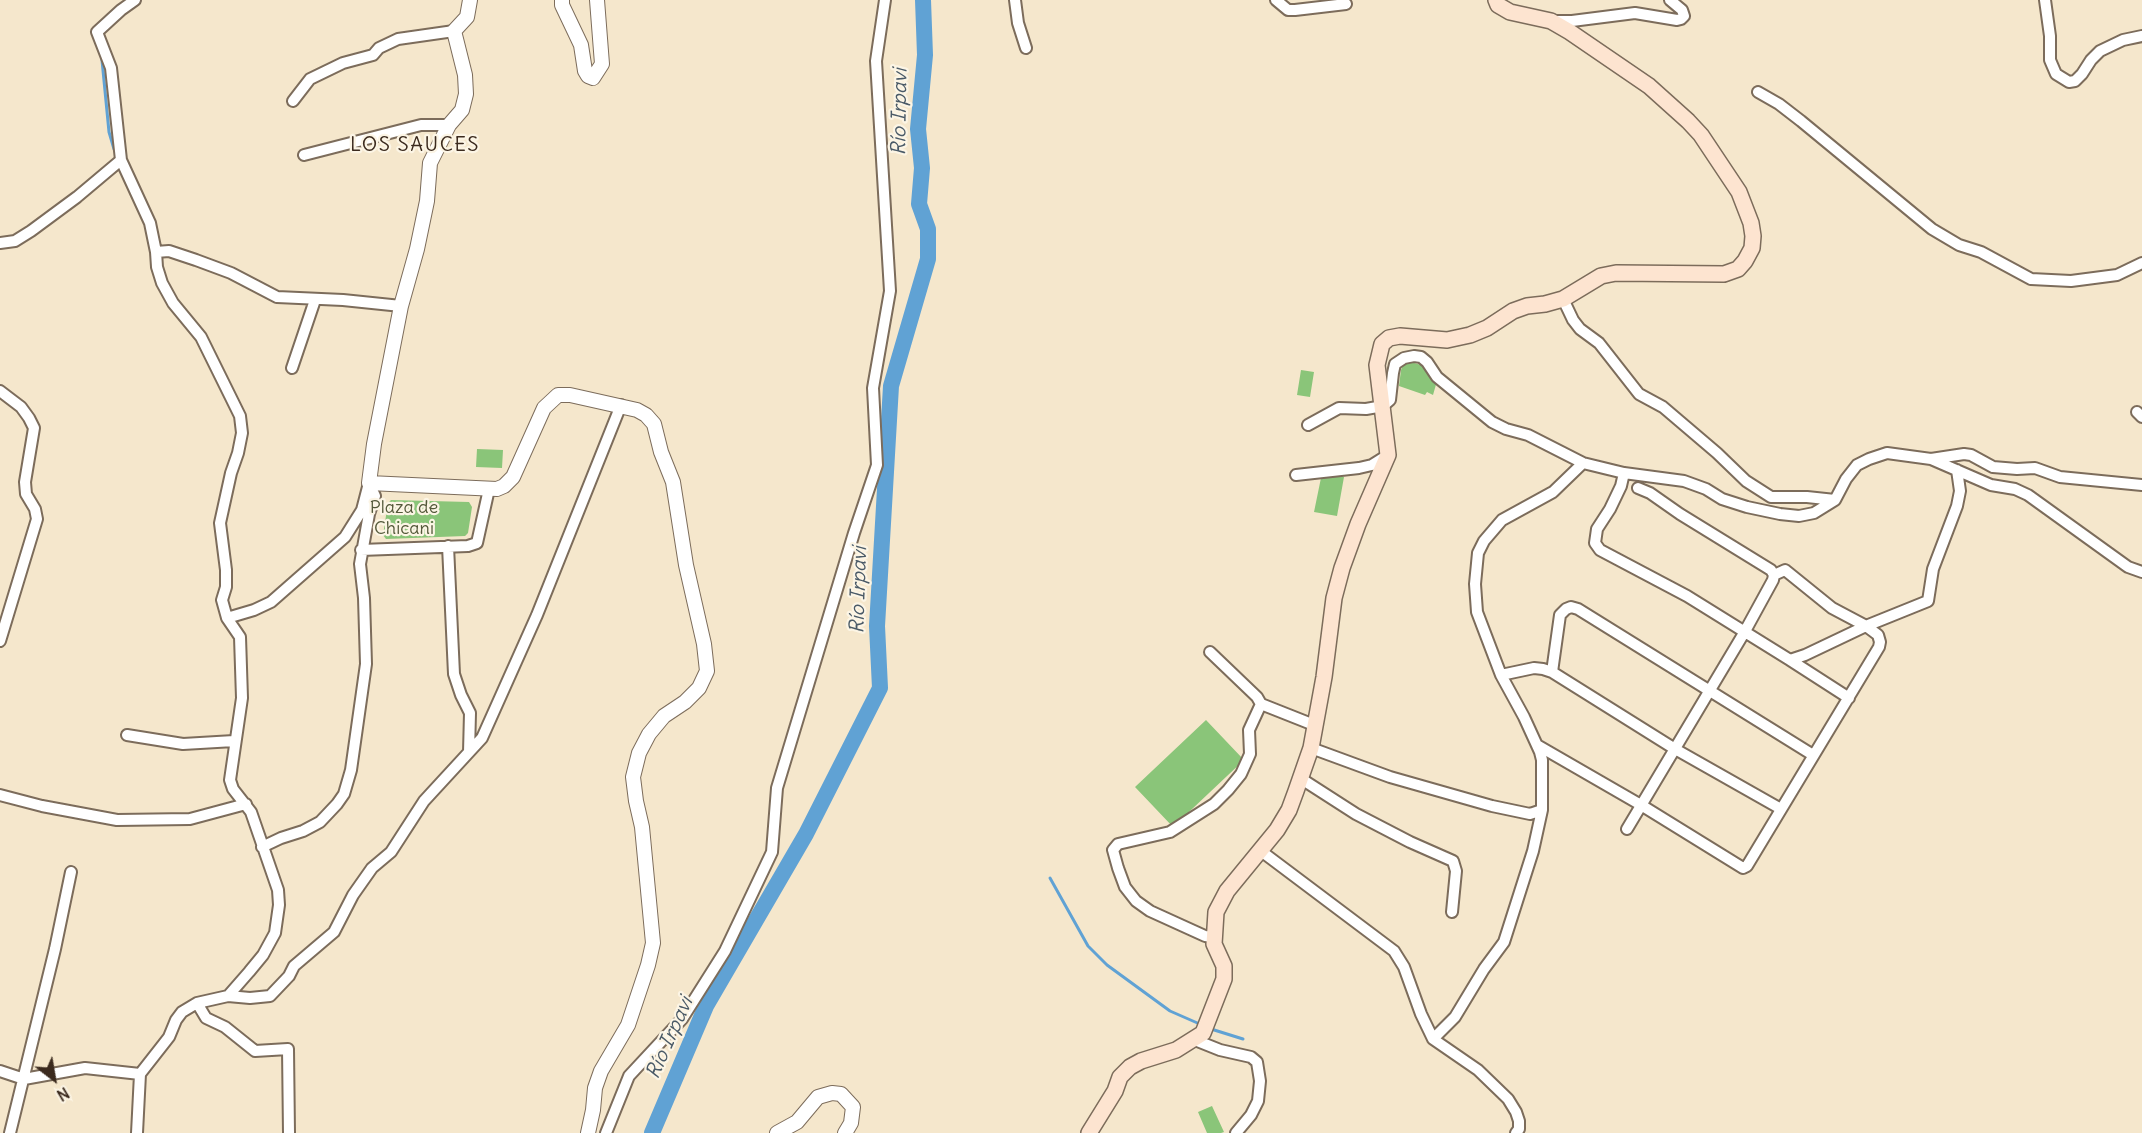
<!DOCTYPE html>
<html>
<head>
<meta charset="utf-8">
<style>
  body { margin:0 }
  #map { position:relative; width:2142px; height:1133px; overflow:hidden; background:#f5e7cc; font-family:Delius,sans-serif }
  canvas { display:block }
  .north { position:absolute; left:24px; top:1049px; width:60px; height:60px; -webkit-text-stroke:4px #fcf5e5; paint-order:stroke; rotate:149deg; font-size:16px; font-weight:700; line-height:24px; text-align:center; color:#3b2a1e }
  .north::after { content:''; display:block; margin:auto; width:21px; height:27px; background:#3b2a1e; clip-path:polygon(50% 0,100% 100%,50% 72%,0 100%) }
</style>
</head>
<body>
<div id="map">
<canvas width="2142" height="1133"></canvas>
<div class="north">N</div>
</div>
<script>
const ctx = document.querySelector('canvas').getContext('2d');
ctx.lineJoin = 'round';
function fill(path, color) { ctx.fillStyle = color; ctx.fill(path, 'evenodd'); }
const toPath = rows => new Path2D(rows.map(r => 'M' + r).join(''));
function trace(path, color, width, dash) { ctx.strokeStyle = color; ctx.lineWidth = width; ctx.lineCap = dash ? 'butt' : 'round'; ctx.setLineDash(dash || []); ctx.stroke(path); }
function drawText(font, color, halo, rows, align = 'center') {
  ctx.font = font + ' Delius,sans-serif'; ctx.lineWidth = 4.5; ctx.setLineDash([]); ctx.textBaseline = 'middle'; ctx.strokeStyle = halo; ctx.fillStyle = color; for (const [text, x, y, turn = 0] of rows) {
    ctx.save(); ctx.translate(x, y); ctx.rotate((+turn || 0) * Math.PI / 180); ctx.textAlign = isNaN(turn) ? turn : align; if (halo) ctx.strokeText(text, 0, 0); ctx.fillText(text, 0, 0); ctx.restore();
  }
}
const green = toPath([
  [1411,362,1421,365,1437,381,1433,395,1427,392,1425,395,1399,386,1401,370,1403,365],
  [1301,370,1314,372,1310,397,1297,395],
  [477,449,503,450,502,468,476,467],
  [1322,473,1344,477,1337,516,1314,512],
  [391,500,469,502,472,507,468,533,465,536,386,539,383,535,388,503],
  [1206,720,1244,760,1173,827,1135,787],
  [1212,1106,1224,1132,1221,1133,1207,1133,1198,1112]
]);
const stream = toPath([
  [102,60,109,132,114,149],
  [1050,878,1088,946,1107,965,1170,1011,1202,1025],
  [1211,1029,1243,1039]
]);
const river = toPath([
  [652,1133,706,1006,806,834,880,688,877,626,891,386,928,259,928,229,919,204,922,168,918,129,925,55,923,0]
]);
const minor = toPath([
  [135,0,121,10,97,32,111,68,121,160,150,223,156,252,157,267,162,283,173,303,201,337,240,416,242,433,238,453,231,473,220,523,226,570,226,587,222,600,227,618,240,637,242,698,230,780,233,789,251,812,278,890,279,905,275,933,263,955,249,972,228,996,197,1003,182,1012,176,1020,169,1037,140,1074,137,1133],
  [1015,0,1018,23,1026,48],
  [1276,0,1288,10,1295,10,1346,4],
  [2045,0,2050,36,2050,60,2056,74,2069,82,2075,81,2082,74,2091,60,2100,51,2123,40,2142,36],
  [1553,21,1572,21,1635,13,1677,20,1681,19,1684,16,1682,10,1670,0],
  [1758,92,1779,104,1801,121,1932,229,1959,245,1981,252,2031,279,2071,281,2117,275,2142,263],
  [293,101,310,79,343,63,373,55,379,48,398,39,454,31],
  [304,155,421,125,449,125],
  [0,243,15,241,31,231,77,197,121,160],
  [156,252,169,251,196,260,231,273,277,297,343,300,401,306],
  [1563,299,1573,320,1580,329,1599,343,1639,394,1663,407,1717,453,1746,481,1771,497,1807,497,1835,500],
  [292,368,315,300],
  [0,391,21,407,29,418,34,428,25,482,26,494,35,509,37,519,0,641],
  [2137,412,2142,417],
  [1308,425,1339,408,1366,409,1383,406,1390,400,1393,373,1395,364,1404,358,1414,356,1421,357,1427,362,1437,377,1492,422,1506,429,1528,435,1583,463,1624,473,1684,481,1706,489,1722,499,1747,507,1780,514,1799,516,1814,513,1835,500,1846,479,1857,465,1869,459,1887,453,1931,459,1991,485,2015,489,2028,495,2128,567,2142,572],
  [1931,459,1964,454,1971,455,1993,467,2017,469,2035,468,2060,477,2142,485],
  [1296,475,1359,468,1372,465,1388,455],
  [1638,488,1650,493,1680,514,1771,570,1774,575],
  [448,546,454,674,461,695,470,713,469,752],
  [361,550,468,546,477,543,489,489],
  [227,618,254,610,271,602,345,537,362,510,369,483],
  [1210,652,1257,697,1261,704,1314,725],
  [1790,660,1849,698],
  [1552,672,1560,615,1566,609,1571,607,1578,609,1813,755],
  [1501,675,1534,668,1543,669,1552,672,1675,749,1781,809],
  [127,735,183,744,234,741],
  [1537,745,1641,805,1743,868,1747,866,1879,647,1880,642,1878,635,1866,626,1805,655,1790,660,1687,596,1600,550,1595,543,1597,529,1610,509,1621,486,1624,473],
  [1311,748,1390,777,1492,806,1530,814,1542,810],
  [1300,778,1356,814,1410,842,1453,861,1456,871,1452,912],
  [0,795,42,806,117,820,190,819,246,804],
  [1627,829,1744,633,1773,580,1774,575,1785,570,1832,608,1866,626,1928,601,1933,569,1957,506,1960,491,1957,470],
  [262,847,281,838,303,831,320,822,337,804,344,794,351,770,366,664,364,598,360,564,369,514,375,496,369,483],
  [1261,851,1394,951,1404,967,1421,1014,1433,1039,1478,1070,1508,1099,1516,1112,1519,1121,1519,1129,1516,1133],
  [1213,937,1205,936,1150,911,1136,901,1125,887,1118,868,1113,850,1118,844,1170,832,1214,804,1228,790,1241,774,1250,754,1249,730,1261,704],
  [228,996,250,998,270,996,289,976,294,966,334,932,353,895,372,868,391,852,424,801,482,738,537,615,621,405],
  [197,1003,206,1018,225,1027,255,1051,288,1049,289,1133],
  [1433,1039,1455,1017,1484,969,1504,942,1533,851,1542,810,1542,760,1540,752,1524,717,1501,675,1477,612,1475,584,1478,553,1484,541,1502,520,1553,492,1583,463],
  [1195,1040,1220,1050,1251,1057,1257,1062,1260,1081,1258,1101,1251,1115,1236,1133],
  [0,1071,24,1079,85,1068,140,1074],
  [10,1133,55,949,71,872],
  [606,1133,629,1076,682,1019,725,951,772,852,777,788,854,533,877,465,873,388,890,291,876,61,885,0]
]);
const tertiary = toPath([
  [470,0,467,17,454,31,465,75,466,94,462,110,449,125,430,163,427,201,417,249,401,306,374,444,369,483,497,489,504,486,513,477,544,408,558,395,570,395,637,410,646,415,654,424,661,452,673,482,686,565,704,644,707,671,699,688,685,702,664,716,649,734,639,753,633,777,636,801,642,827,653,943,648,965,628,1025,601,1071,595,1088,593,1110,588,1133],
  [562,0,562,5,581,45,585,71,588,76,593,78,602,64,597,0],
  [777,1133,797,1122,818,1097,832,1093,841,1094,853,1107,851,1123,845,1133]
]);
const secondary = toPath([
  [1089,1133,1115,1091,1120,1077,1130,1067,1141,1061,1176,1050,1203,1033,1224,979,1224,966,1214,944,1216,912,1227,891,1277,830,1289,810,1296,791,1311,748,1324,677,1334,598,1342,568,1358,524,1388,455,1377,365,1382,344,1389,338,1400,336,1447,340,1470,335,1487,328,1513,311,1527,306,1545,304,1563,299,1601,276,1616,273,1724,274,1738,269,1745,261,1752,248,1753,236,1751,223,1739,192,1701,135,1688,121,1649,86,1570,32,1551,21,1510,12,1498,5,1496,0]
]);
const parkNames = [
  ["Plaza de",404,508],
  ["Chicani",404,529]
];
const waterNames = [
  ["Río Irpavi",900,112,-89],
  ["Río Irpavi",859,590,-88],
  ["Río Irpavi",670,1038,-66]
];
const neighbourhoodNames = [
  ["LOS SAUCES",415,145]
];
fill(green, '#8ac579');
trace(stream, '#60a2d4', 3);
trace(river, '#60a2d4', 16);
trace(minor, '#7c6c5b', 14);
trace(tertiary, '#7c6c5b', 16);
trace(secondary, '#7c6c5b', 18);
trace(minor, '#fff', 10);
trace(tertiary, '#fff', 14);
trace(secondary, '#fde4d0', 15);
drawText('18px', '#535839', '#fcf5e5', parkNames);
drawText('italic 20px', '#4a5a67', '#fcf5e5', waterNames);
ctx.letterSpacing = '1.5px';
drawText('20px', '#3b2a1e', '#fcf5e5', neighbourhoodNames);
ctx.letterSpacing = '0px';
</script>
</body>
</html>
